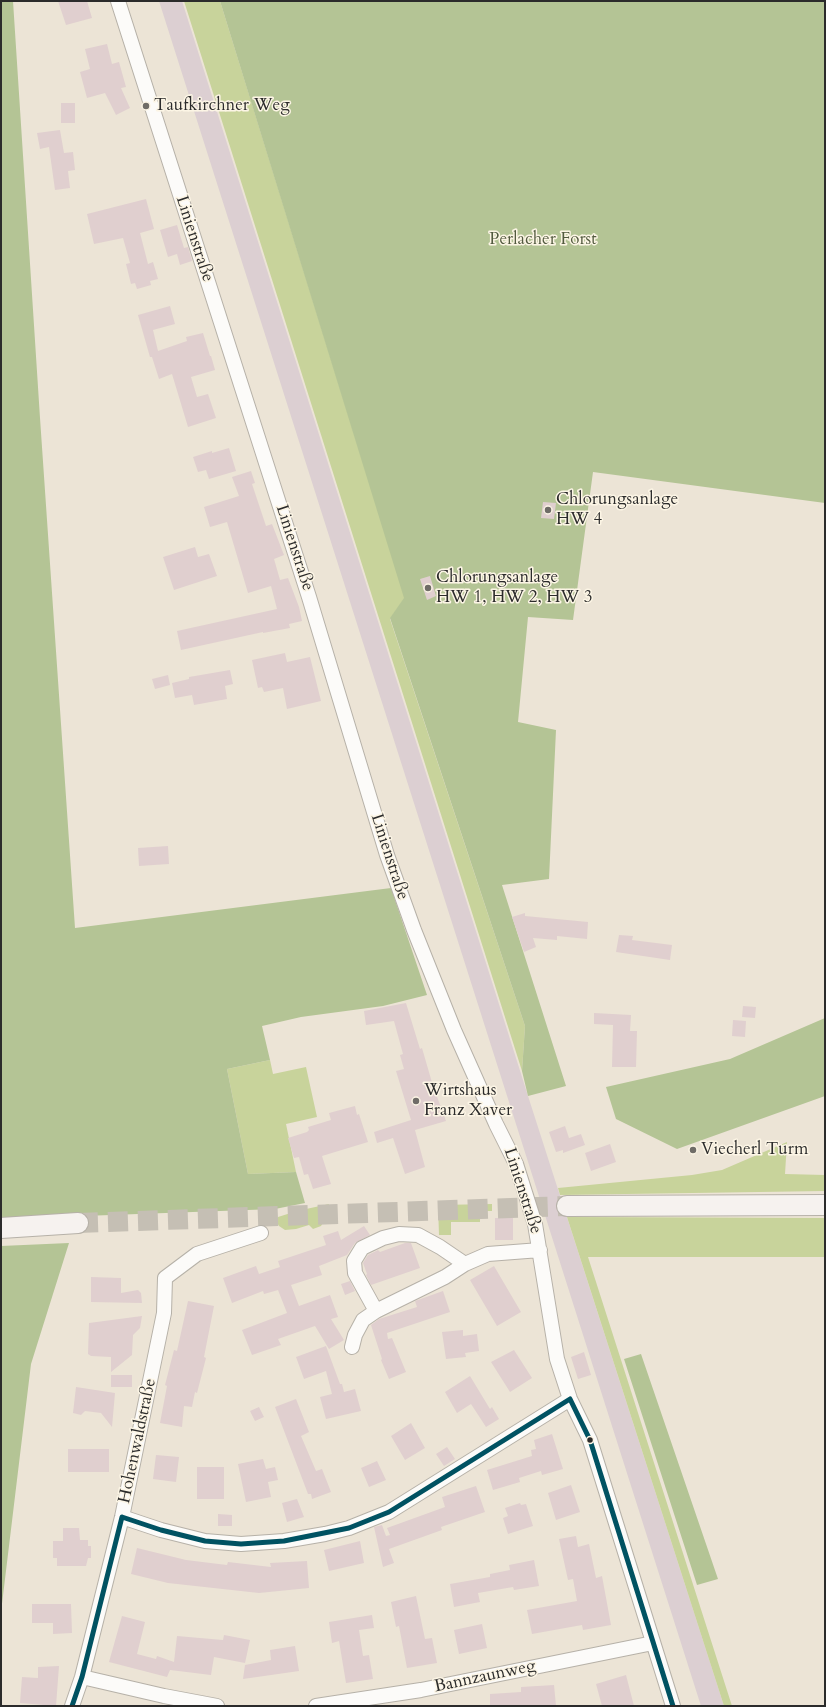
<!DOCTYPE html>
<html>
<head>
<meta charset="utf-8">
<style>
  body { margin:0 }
  #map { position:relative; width:826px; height:1707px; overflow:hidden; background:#ece4d6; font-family:Cardo,serif }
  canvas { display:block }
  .frame { position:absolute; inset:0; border:2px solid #2b2b2b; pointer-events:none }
</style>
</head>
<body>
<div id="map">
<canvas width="826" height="1707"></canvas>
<div class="frame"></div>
</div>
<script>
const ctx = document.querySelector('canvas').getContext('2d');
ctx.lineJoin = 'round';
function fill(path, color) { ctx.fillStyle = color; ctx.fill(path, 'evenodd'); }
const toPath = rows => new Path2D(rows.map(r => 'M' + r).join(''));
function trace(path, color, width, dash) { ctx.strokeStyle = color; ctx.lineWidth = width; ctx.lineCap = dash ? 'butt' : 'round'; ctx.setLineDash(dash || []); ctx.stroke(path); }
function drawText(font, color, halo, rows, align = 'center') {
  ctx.font = font + ' Cardo,serif'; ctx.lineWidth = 3; ctx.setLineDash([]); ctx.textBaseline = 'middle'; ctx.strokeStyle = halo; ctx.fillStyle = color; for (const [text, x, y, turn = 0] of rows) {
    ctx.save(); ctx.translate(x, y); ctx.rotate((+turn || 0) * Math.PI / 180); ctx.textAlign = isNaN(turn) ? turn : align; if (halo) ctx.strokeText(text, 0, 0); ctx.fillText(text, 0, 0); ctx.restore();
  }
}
const industrial = toPath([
  [159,1,182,1,528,1096,724,1706,701,1706]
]);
const green = toPath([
  [184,1,220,1,405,598,390,619,525,1026,522,1071],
  [270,1060,273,1074,306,1067,317,1117,286,1124,296,1172,248,1174,227,1069],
  [787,1142,785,1174,825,1175,825,1191,560,1195,558,1188,692,1175,722,1170],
  [329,1204,325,1219,321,1226,313,1229,309,1225,296,1229,285,1230,279,1226,276,1221,278,1217,297,1211],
  [492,1204,492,1211,480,1211,480,1222,451,1222,451,1235,439,1235,438,1205],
  [567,1217,825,1218,825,1257,588,1257,732,1706,724,1706]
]);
const forest = toPath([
  [1,1,13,1,40,418,75,928,391,888,427,995,383,1006,301,1017,262,1026,270,1060,227,1069,248,1174,296,1172,305,1203,275,1209,1,1219],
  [220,1,825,1,825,503,593,472,573,620,528,617,518,722,556,730,549,879,502,885,566,1086,528,1096,522,1071,525,1026,390,618,404,598],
  [825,1018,825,1096,677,1149,616,1119,606,1087,730,1059],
  [69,1243,31,1364,1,1612,1,1246],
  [641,1354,718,1579,697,1585,624,1359]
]);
const building = toPath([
  [58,1,87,1,92,18,66,25],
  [107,44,112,64,119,62,126,87,121,88,130,108,116,115,105,93,87,98,80,72,90,69,85,49],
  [61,103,75,103,75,123,61,123],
  [60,130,64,153,73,152,75,170,68,171,70,188,55,190,49,147,40,149,37,133],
  [146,199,154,229,140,233,148,264,153,262,158,279,150,281,151,285,137,289,135,283,131,284,126,264,130,263,123,238,94,244,87,214],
  [177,225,184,248,188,247,192,261,180,265,177,254,168,257,160,230],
  [170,306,175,324,153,330,158,351,187,341,186,337,203,333,210,356,211,356,215,370,191,377,197,397,208,394,216,418,188,427,172,374,159,379,152,357,150,357,138,315],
  [229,448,236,471,209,479,206,470,198,472,193,457,212,451,212,453],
  [251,471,255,483,252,484,266,526,272,524,284,555,274,559,280,580,288,578,299,607,302,621,289,624,290,628,263,633,263,632,181,650,177,631,277,609,271,586,248,593,227,522,210,527,204,507,239,496,232,477],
  [543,502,556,503,554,519,541,518],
  [195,547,198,557,209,554,217,576,174,590,163,557],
  [430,576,436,596,427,600,420,579],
  [285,653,287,662,310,657,321,701,287,709,283,688,264,692,262,687,258,688,252,660],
  [230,670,233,684,225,686,227,699,194,705,192,695,175,698,172,683,189,679,189,677],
  [168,675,170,685,155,689,152,679],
  [168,846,169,864,139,866,138,848],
  [525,913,525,916,588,922,587,939,557,936,557,940,533,938,536,947,524,952,512,917],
  [619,935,633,936,632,940,672,945,670,960,616,952],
  [406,1003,420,1049,422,1048,433,1086,446,1121,415,1130,425,1167,405,1174,393,1138,377,1143,374,1132,411,1120,396,1071,404,1069,400,1055,403,1054,394,1021,366,1025,364,1011],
  [743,1006,756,1007,755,1018,742,1017],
  [594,1013,631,1015,630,1031,637,1031,636,1067,612,1067,613,1025,594,1024],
  [733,1020,746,1021,745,1037,732,1036],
  [355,1106,357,1115,359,1114,368,1142,322,1156,331,1184,313,1189,308,1174,304,1175,299,1157,294,1158,288,1138,307,1132,309,1130,308,1127,331,1120,329,1113],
  [565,1126,569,1138,581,1134,585,1145,563,1153,563,1150,556,1152,549,1132],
  [610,1144,616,1162,591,1171,585,1153],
  [495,1218,513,1218,513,1240,495,1240],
  [364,1226,370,1235,355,1243,347,1255,319,1266,322,1275,291,1285,299,1306,330,1295,338,1317,331,1319,344,1340,329,1349,315,1326,278,1339,281,1345,252,1355,242,1330,287,1313,278,1290,264,1294,263,1291,232,1303,223,1278,256,1266,259,1274,280,1267,278,1261,326,1245,323,1236,338,1231,341,1240],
  [405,1243,411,1243,420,1268,371,1285,366,1275,367,1274,363,1263,368,1255,378,1250,380,1252],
  [494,1266,521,1312,497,1326,470,1280],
  [91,1277,121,1278,121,1293,138,1290,141,1293,142,1303,91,1302],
  [350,1281,355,1291,345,1295,341,1284],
  [443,1291,450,1312,387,1333,388,1339,392,1338,406,1372,389,1379,381,1360,382,1359,371,1325,379,1319,417,1307,415,1301],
  [188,1301,214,1306,204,1357,206,1358,197,1393,195,1392,192,1407,184,1406,182,1427,160,1423,167,1386,165,1385,174,1350,177,1351],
  [142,1316,140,1328,133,1335,132,1355,111,1372,111,1357,91,1356,88,1354,89,1323],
  [463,1330,463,1336,477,1334,479,1351,465,1353,466,1357,446,1359,442,1332],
  [326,1346,340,1384,342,1384,344,1392,355,1389,361,1411,326,1419,320,1397,332,1394,326,1371,304,1379,296,1357],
  [514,1350,532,1378,510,1392,491,1362],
  [584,1352,591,1375,578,1379,571,1357],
  [111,1375,132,1375,132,1387,111,1387],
  [470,1376,490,1409,492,1407,499,1419,486,1427,471,1404,457,1413,445,1392],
  [76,1387,115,1393,112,1427,101,1413,85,1411,81,1415,73,1413],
  [296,1399,309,1432,301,1436,316,1471,322,1469,331,1492,312,1499,311,1494,308,1494,275,1407],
  [259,1407,264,1417,255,1421,250,1411],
  [411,1423,425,1448,405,1460,391,1436],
  [552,1434,563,1469,542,1475,541,1471,519,1478,520,1482,493,1490,487,1470,532,1456,531,1450,536,1449,534,1440],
  [447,1447,455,1459,444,1466,436,1454],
  [68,1449,109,1449,109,1472,68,1472],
  [156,1455,179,1457,176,1482,153,1479],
  [263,1459,266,1469,275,1467,278,1480,268,1482,271,1497,246,1502,238,1464],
  [377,1461,386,1480,369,1487,361,1468],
  [197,1467,224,1467,224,1499,197,1499],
  [571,1485,580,1512,556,1520,548,1493],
  [476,1486,485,1512,441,1527,442,1530,389,1549,394,1563,383,1567,374,1527,382,1525,386,1536,390,1535,387,1528,445,1507,442,1497],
  [297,1499,304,1517,287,1522,282,1503],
  [520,1503,521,1505,526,1504,533,1526,508,1534,503,1518,508,1516,505,1508],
  [218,1514,232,1515,232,1526,218,1526],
  [63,1528,79,1528,80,1540,88,1540,88,1546,91,1546,91,1558,88,1558,86,1566,57,1566,57,1558,53,1558,53,1541,63,1541],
  [576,1536,578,1547,589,1544,596,1578,602,1576,611,1625,583,1630,582,1625,532,1634,527,1610,577,1601,573,1579,568,1580,559,1539],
  [360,1541,364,1563,329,1571,324,1550],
  [137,1548,186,1560,227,1565,228,1562,271,1567,270,1563,307,1561,309,1588,259,1593,168,1583,131,1574],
  [534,1560,539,1586,514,1590,513,1587,478,1593,480,1602,454,1607,450,1584,490,1577,490,1574,510,1570,509,1565],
  [416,1596,425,1639,432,1638,437,1663,407,1668,399,1626,396,1627,391,1602],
  [32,1604,71,1604,72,1633,53,1634,53,1623,32,1623],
  [372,1615,374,1628,359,1630,363,1656,369,1655,373,1679,346,1683,339,1641,332,1643,329,1622],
  [122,1616,145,1622,137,1654,156,1659,157,1656,174,1662,177,1636,223,1640,224,1635,250,1640,245,1663,214,1657,211,1675,170,1670,167,1677,109,1662],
  [482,1624,487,1648,459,1654,454,1630],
  [295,1646,299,1671,243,1679,245,1665,271,1660,270,1650],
  [59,1666,56,1706,20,1703,22,1677,38,1678,38,1667],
  [626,1675,634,1706,602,1706,596,1684],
  [554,1685,556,1706,490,1706,490,1694,521,1692,521,1687]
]);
const secondaryTunnel = toPath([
  [78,1223,567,1206]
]);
const street = toPath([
  [118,1,309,597,387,855,414,930,454,1030,496,1124,516,1164],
  [535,1224,557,1359,570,1399,590,1440,673,1706],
  [376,1311,355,1273,354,1261,362,1248,383,1238,399,1234,418,1235,440,1247,465,1264],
  [352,1347,355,1335,363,1320,376,1311,445,1277,465,1264,488,1254,540,1250],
  [122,1517,161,1530,205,1541,241,1544,284,1541,325,1534,349,1528,389,1512,570,1399],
  [82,1677,164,1696,217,1706],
  [72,1706,82,1677,122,1517,164,1313,165,1278,197,1254,261,1233],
  [316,1706,421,1690,653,1643]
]);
const secondary = toPath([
  [567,1206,825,1205],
  [1,1228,78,1223]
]);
const streetBridge = toPath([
  [516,1164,535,1224]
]);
const bus1 = toPath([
  [72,1706,82,1677,122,1517,161,1530,205,1541,241,1544,284,1541,349,1528,389,1512,570,1399,590,1440,673,1706]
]);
const markers = [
  [146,106,4,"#6f6c67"],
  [548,510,4,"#6f6c67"],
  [428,588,4,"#6f6c67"],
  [416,1101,4,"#6f6c67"],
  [693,1150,4,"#6f6c67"],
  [590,1440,3.5,"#2b2b2b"]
];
const poiNames = [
  ["Taufkirchner Weg",154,106],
  ["Chlorungsanlage",556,500],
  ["HW 4",556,520],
  ["Chlorungsanlage",436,578],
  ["HW 1, HW 2, HW 3",436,598],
  ["Wirtshaus",424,1091],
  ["Franz Xaver",424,1111],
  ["Viecherl Turm",701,1150]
];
const streetNames = [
  ["Linienstraße",194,239,72],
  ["Linienstraße",294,548,72],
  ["Linienstraße",389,857,72],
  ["Linienstraße",522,1191,72],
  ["Hohenwaldstraße",138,1441,-78],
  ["Bannzaunweg",485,1677,-12]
];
const parkNames = [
  ["Perlacher Forst",543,240]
];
fill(industrial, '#dccfd2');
fill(green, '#c8d39b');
fill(forest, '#b4c495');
fill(building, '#e0cfcf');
trace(secondaryTunnel, '#c5bfb4', 20, [20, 10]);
trace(street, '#b6b1a8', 16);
trace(secondary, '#b6b1a8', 22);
trace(street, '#fcfbf9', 14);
trace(secondary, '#f6f2ef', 20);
trace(streetBridge, '#b6b1a8', 16, []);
trace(streetBridge, '#fcfbf9', 14);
trace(bus1, '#005262', 5);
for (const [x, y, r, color] of markers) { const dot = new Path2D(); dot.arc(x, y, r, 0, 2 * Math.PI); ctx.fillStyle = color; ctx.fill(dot); trace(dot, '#fcf5e5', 1.5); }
drawText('17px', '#2b2b2b', '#fcf5e5', poiNames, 'left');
drawText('17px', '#2b2b2b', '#fcf5e5', streetNames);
drawText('17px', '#51593e', '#fcf5e5', parkNames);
</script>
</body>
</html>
